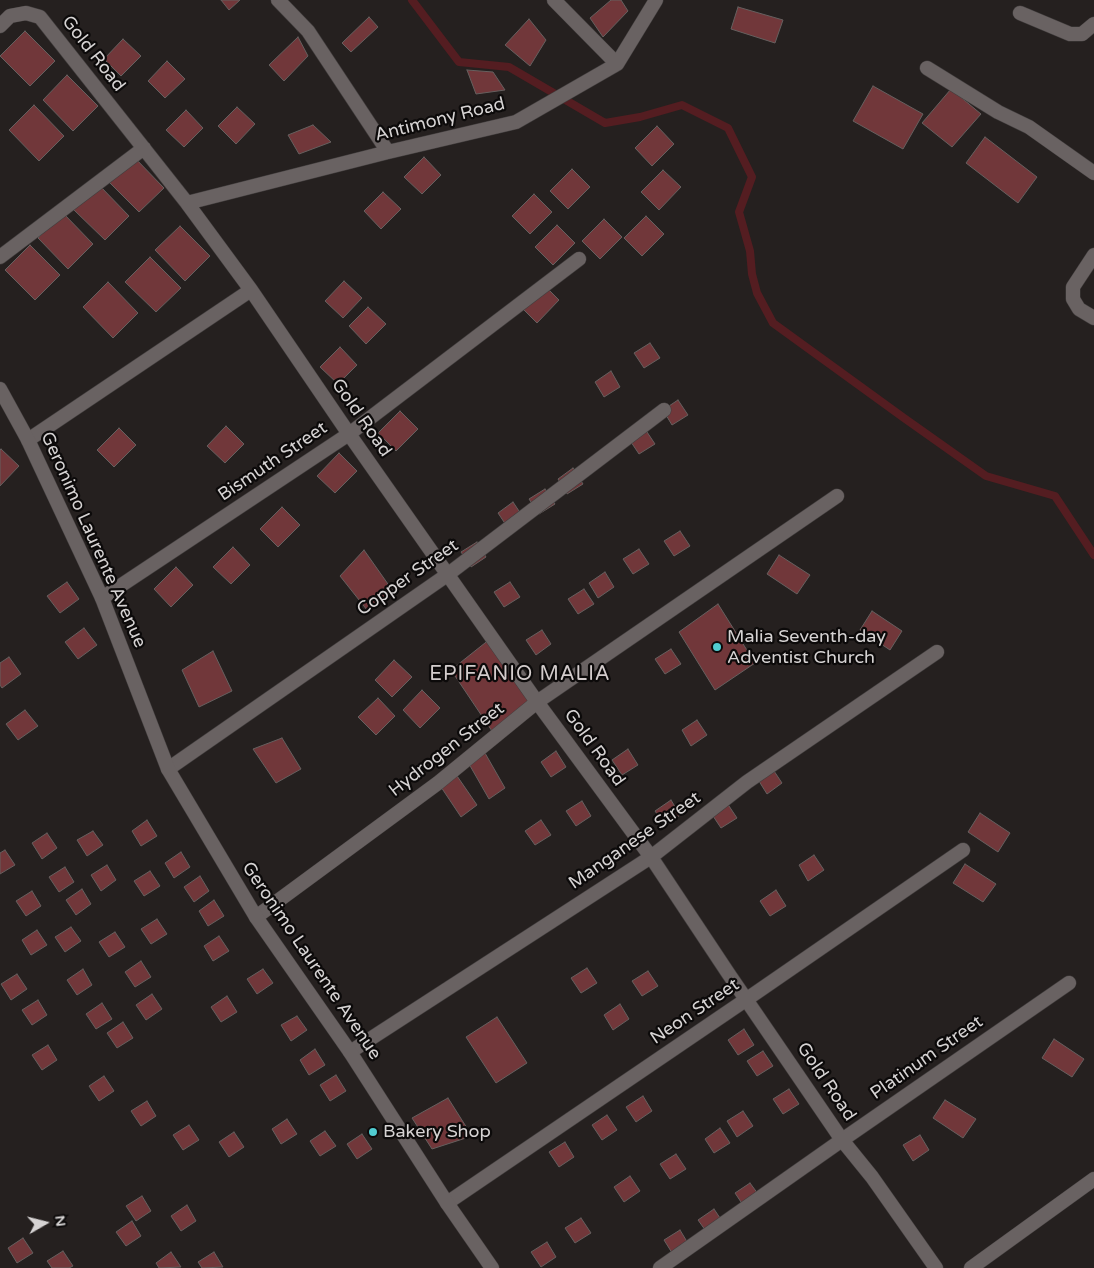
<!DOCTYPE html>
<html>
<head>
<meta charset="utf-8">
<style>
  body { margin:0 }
  #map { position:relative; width:1094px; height:1268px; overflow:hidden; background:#25201f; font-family:"Varela Round",sans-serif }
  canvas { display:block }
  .north { position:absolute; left:20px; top:1198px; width:50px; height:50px; -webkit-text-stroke:4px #0c0a0a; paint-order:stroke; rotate:82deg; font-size:14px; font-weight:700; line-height:20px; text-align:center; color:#d6d3d3 }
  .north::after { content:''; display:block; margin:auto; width:18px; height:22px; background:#d6d3d3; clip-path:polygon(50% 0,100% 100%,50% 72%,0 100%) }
</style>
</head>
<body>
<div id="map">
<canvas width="1094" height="1268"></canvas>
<div class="north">N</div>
</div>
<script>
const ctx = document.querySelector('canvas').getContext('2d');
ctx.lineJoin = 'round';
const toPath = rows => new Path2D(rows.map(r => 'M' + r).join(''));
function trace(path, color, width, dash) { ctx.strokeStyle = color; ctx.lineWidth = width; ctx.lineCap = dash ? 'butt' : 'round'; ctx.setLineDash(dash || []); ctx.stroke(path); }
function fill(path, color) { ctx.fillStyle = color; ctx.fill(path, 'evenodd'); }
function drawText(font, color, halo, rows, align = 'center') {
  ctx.font = font + ' "Varela Round",sans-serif'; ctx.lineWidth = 4.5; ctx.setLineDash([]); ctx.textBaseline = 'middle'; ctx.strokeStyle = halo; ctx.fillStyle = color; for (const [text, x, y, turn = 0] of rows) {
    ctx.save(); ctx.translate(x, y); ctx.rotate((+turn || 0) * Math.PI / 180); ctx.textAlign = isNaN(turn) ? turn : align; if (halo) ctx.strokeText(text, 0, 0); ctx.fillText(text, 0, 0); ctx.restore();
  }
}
const stream = toPath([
  [412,0,459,62,509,67,605,123,640,117,682,105,728,128,752,177,739,212,750,251,752,274,757,293,773,323,904,418,986,476,1055,496,1094,555]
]);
const building = toPath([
  [221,0,240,0,229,10,221,0],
  [611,0,621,0,628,11,603,37,590,18,611,0],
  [738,7,783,20,775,43,731,29,738,7],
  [369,17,378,27,351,52,342,43,369,17],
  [529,19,546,40,530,66,505,45,529,19],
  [25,31,55,61,30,86,0,56,25,31],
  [298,37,308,56,284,81,269,65,298,37],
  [123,39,141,56,121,76,104,59,123,39],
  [167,61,185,79,165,98,148,81,167,61],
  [467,70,493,72,505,90,476,94,467,70],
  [67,75,98,106,73,131,43,100,67,75],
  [873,86,923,114,903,149,853,121,873,86],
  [951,89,981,114,952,147,922,123,951,89],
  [34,105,64,136,39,161,9,130,34,105],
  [237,107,255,124,236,144,218,126,237,107],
  [186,110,203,128,184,147,166,130,186,110],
  [313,125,331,142,299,154,288,135,313,125],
  [657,126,674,144,652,166,635,148,657,126],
  [985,137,1037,177,1018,203,966,163,985,137],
  [134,157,164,188,139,212,109,182,134,157],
  [424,157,441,175,422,194,404,177,424,157],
  [572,169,590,187,568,209,550,191,572,169],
  [663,170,681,187,659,210,641,192,663,170],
  [99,185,129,216,105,240,74,210,99,185],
  [383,192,401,209,381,229,364,211,383,192],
  [534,194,552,212,530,234,512,216,534,194],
  [63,213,93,244,68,269,38,238,63,213],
  [646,216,664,234,642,256,624,238,646,216],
  [604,219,622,237,600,259,582,241,604,219],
  [557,225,575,243,553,265,535,247,557,225],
  [180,226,210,256,185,281,155,250,180,226],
  [30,245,60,275,35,300,5,270,30,245],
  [150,257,181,288,156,312,125,282,150,257],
  [344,281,362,298,343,318,325,301,344,281],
  [108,282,138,313,113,338,83,307,108,282],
  [545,286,559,300,537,323,520,306,545,286],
  [368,307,386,324,366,344,349,326,368,307],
  [650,343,660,358,644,368,634,353,650,343],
  [340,347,357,365,338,384,320,367,340,347],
  [611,371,620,387,604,397,595,382,611,371],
  [678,400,688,415,672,425,663,410,678,400],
  [400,411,418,429,396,451,378,433,400,411],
  [226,426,244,444,225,463,207,446,226,426],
  [119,428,136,445,114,467,97,450,119,428],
  [645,429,655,444,639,454,629,439,645,429],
  [1,449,19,466,0,486,0,450,1,449],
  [339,453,357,471,335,493,317,476,339,453],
  [573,468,583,484,567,494,558,479,573,468],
  [545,489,555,504,539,514,529,499,545,489],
  [513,502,523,517,508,528,498,513,513,502],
  [282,507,300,525,278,547,260,529,282,507],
  [680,531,690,546,674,556,664,541,680,531],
  [477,542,486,557,471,567,461,552,477,542],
  [233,547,250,565,231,584,213,567,233,547],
  [639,549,649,564,633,574,623,559,639,549],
  [364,550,395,594,367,610,340,576,364,550],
  [779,555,810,575,797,594,767,574,779,555],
  [176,567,193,585,171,607,154,589,176,567],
  [605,572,614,587,598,598,589,583,605,572],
  [67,582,79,599,60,613,47,596,67,582],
  [510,582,520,597,504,607,494,592,510,582],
  [584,589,594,604,578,614,568,599,584,589],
  [718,604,755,663,715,690,679,632,718,604],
  [872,611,902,631,890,650,860,630,872,611],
  [84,628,97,645,78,659,65,642,84,628],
  [542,630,551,644,536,655,526,640,542,630],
  [490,639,537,702,494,734,451,670,490,639],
  [671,649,681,664,665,674,655,659,671,649],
  [213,651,232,691,199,707,182,670,213,651],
  [9,657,21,674,2,688,0,685,0,663,9,657],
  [394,660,412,677,392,697,375,680,394,660],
  [422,690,440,708,420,728,403,710,422,690],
  [378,698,395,716,376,735,358,717,378,698],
  [25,710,38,726,18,740,6,724,25,710],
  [697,720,707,735,691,746,682,730,697,720],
  [282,738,301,769,276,783,253,749,282,738],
  [628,749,638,765,622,775,612,760,628,749],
  [556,751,566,767,551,777,541,762,556,751],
  [485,753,505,788,489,799,469,764,485,753],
  [772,768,782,783,767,794,757,778,772,768],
  [455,773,477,805,461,817,441,787,455,773],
  [671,800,680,815,665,826,655,811,671,800],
  [582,801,591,816,576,826,566,811,582,801],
  [727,803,737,818,721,828,711,813,727,803],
  [980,813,1010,833,998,852,968,832,980,813],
  [147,820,157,836,141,846,132,831,147,820],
  [541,820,551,835,535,845,525,831,541,820],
  [93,831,103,845,87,856,77,840,93,831],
  [47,833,57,848,42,859,32,843,47,833],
  [5,850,15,865,0,874,0,853,5,850],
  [181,852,190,867,174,878,165,863,181,852],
  [814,855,824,870,808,881,799,865,814,855],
  [965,864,996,884,983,902,953,883,965,864],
  [107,865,116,880,101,891,91,875,107,865],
  [65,867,74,882,59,892,49,877,65,867],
  [150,871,160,886,144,896,134,881,150,871],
  [200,876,209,891,194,902,184,887,200,876],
  [82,889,91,904,76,915,66,900,82,889],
  [776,890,786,906,770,916,760,901,776,890],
  [32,891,41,906,26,916,16,901,32,891],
  [214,900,224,916,208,926,199,911,214,900],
  [157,919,167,934,151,944,141,929,157,919],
  [71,927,81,941,65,952,55,937,71,927],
  [37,930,47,945,31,955,22,940,37,930],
  [115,932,125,947,109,957,99,942,115,932],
  [219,936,229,951,213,961,204,946,219,936],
  [141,961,151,977,135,987,125,972,141,961],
  [587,968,597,983,581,993,571,978,587,968],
  [83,969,92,985,77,995,67,980,83,969],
  [263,969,273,983,257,994,247,979,263,969],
  [648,971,658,986,642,996,632,981,648,971],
  [17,974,27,989,11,1000,1,984,17,974],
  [152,994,162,1009,146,1020,136,1005,152,994],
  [227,996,237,1012,221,1022,211,1007,227,996],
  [38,1000,47,1015,32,1025,22,1010,38,1000],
  [102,1003,112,1019,96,1029,86,1014,102,1003],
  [620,1004,629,1019,613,1030,604,1015,620,1004],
  [297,1016,307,1030,291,1041,281,1025,297,1016],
  [497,1017,527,1063,496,1083,466,1037,497,1017],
  [123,1022,133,1038,117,1048,107,1033,123,1022],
  [744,1029,754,1045,738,1055,728,1040,744,1029],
  [1054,1039,1084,1059,1072,1077,1042,1058,1054,1039],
  [48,1045,57,1060,42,1070,32,1055,48,1045],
  [315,1049,325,1065,309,1075,300,1060,315,1049],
  [763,1051,773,1066,757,1076,747,1061,763,1051],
  [336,1075,346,1091,330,1101,320,1085,336,1075],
  [104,1076,114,1091,99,1101,89,1086,104,1076],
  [789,1089,799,1104,783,1114,773,1099,789,1089],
  [643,1096,652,1111,636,1122,626,1107,643,1096],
  [448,1098,472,1136,432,1149,412,1118,448,1098],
  [945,1100,976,1119,963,1138,933,1118,945,1100],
  [147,1101,156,1116,141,1126,131,1111,147,1101],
  [743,1111,753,1126,737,1137,727,1121,743,1111],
  [607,1115,617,1130,602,1140,592,1125,607,1115],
  [287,1119,297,1134,281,1144,272,1129,287,1119],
  [189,1125,199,1140,183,1150,173,1135,189,1125],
  [720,1128,730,1143,714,1153,705,1139,720,1128],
  [325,1131,336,1146,320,1156,310,1141,325,1131],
  [234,1132,244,1147,229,1157,219,1142,234,1132],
  [362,1134,372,1149,357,1159,347,1144,362,1134],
  [920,1135,929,1150,913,1161,903,1145,920,1135],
  [565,1142,574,1157,559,1167,549,1152,565,1142],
  [676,1154,686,1169,670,1179,660,1164,676,1154],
  [630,1176,640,1191,624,1202,614,1187,630,1176],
  [750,1183,761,1198,745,1208,735,1193,750,1183],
  [142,1196,151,1211,136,1221,126,1206,142,1196],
  [187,1205,196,1221,181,1231,171,1216,187,1205],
  [714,1209,724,1224,708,1234,698,1220,714,1209],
  [581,1218,591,1233,575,1243,565,1228,581,1218],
  [132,1221,141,1236,126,1246,116,1232,132,1221],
  [680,1230,689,1245,674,1256,664,1240,680,1230],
  [23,1238,33,1253,17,1263,8,1248,23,1238],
  [547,1242,556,1257,541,1267,531,1252,547,1242],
  [63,1251,73,1266,69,1268,52,1268,47,1261,63,1251],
  [171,1252,181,1267,159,1268,156,1263,171,1252],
  [214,1252,223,1267,202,1268,198,1262,214,1252]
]);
const minor = toPath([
  [278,0,308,31,388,152],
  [554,0,617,64],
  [1020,13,1070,34,1082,34,1094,24],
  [0,26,10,16,26,13,40,17,187,203,251,290,349,434,537,702,651,857,728,973,842,1140,872,1177,936,1268],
  [927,68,998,112,1029,127,1094,173],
  [187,203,388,152,516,122,617,64,656,0],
  [1094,255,1073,287,1073,299,1079,309,1094,318],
  [0,257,144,148],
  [28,440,251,290],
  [102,598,349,434,579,259],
  [168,769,447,575,664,410],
  [256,917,438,783,537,702,837,496],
  [350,1052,651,857,747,782,937,652],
  [447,1203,747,999,963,850],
  [660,1268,842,1140,1069,983],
  [971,1268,1094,1179]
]);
const tertiary = toPath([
  [0,389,28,440,102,598,168,769,256,917,350,1052,447,1203,492,1268]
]);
const markers = [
  [717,647,5,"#51ccd1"],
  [373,1132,5,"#51ccd1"]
];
const streetNames = [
  ["Gold Road",93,54,52],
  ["Antimony Road",440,120,-14],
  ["Gold Road",361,418,55],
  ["Bismuth Street",273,462,-34],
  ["Geronimo Laurente Avenue",93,540,66],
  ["Copper Street",408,578,-35],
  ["Gold Road",594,748,54],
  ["Hydrogen Street",447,750,-38],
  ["Manganese Street",635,841,-35],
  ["Geronimo Laurente Avenue",311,961,56],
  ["Neon Street",695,1012,-34],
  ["Platinum Street",927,1058,-35],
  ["Gold Road",826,1082,56]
];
const poiNames = [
  ["Malia Seventh-day",727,637],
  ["Adventist Church",727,658],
  ["Bakery Shop",383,1132]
];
const quarterNames = [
  ["EPIFANIO MALIA",520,675]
];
trace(stream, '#541d21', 8);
fill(building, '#71373a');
trace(building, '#66605f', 1);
trace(minor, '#423e3e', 15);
trace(tertiary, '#423e3e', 15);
trace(minor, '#696262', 14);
trace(tertiary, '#696262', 14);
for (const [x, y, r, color] of markers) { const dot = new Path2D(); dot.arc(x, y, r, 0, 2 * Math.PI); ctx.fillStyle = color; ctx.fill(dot); trace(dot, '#0c0a0a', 2); }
drawText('18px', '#d6d3d3', '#0c0a0a', streetNames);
drawText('18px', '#d6d3d3', '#0c0a0a', poiNames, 'left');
ctx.letterSpacing = '1px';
drawText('20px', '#d3cccc', '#0c0a0a', quarterNames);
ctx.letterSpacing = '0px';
</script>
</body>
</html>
